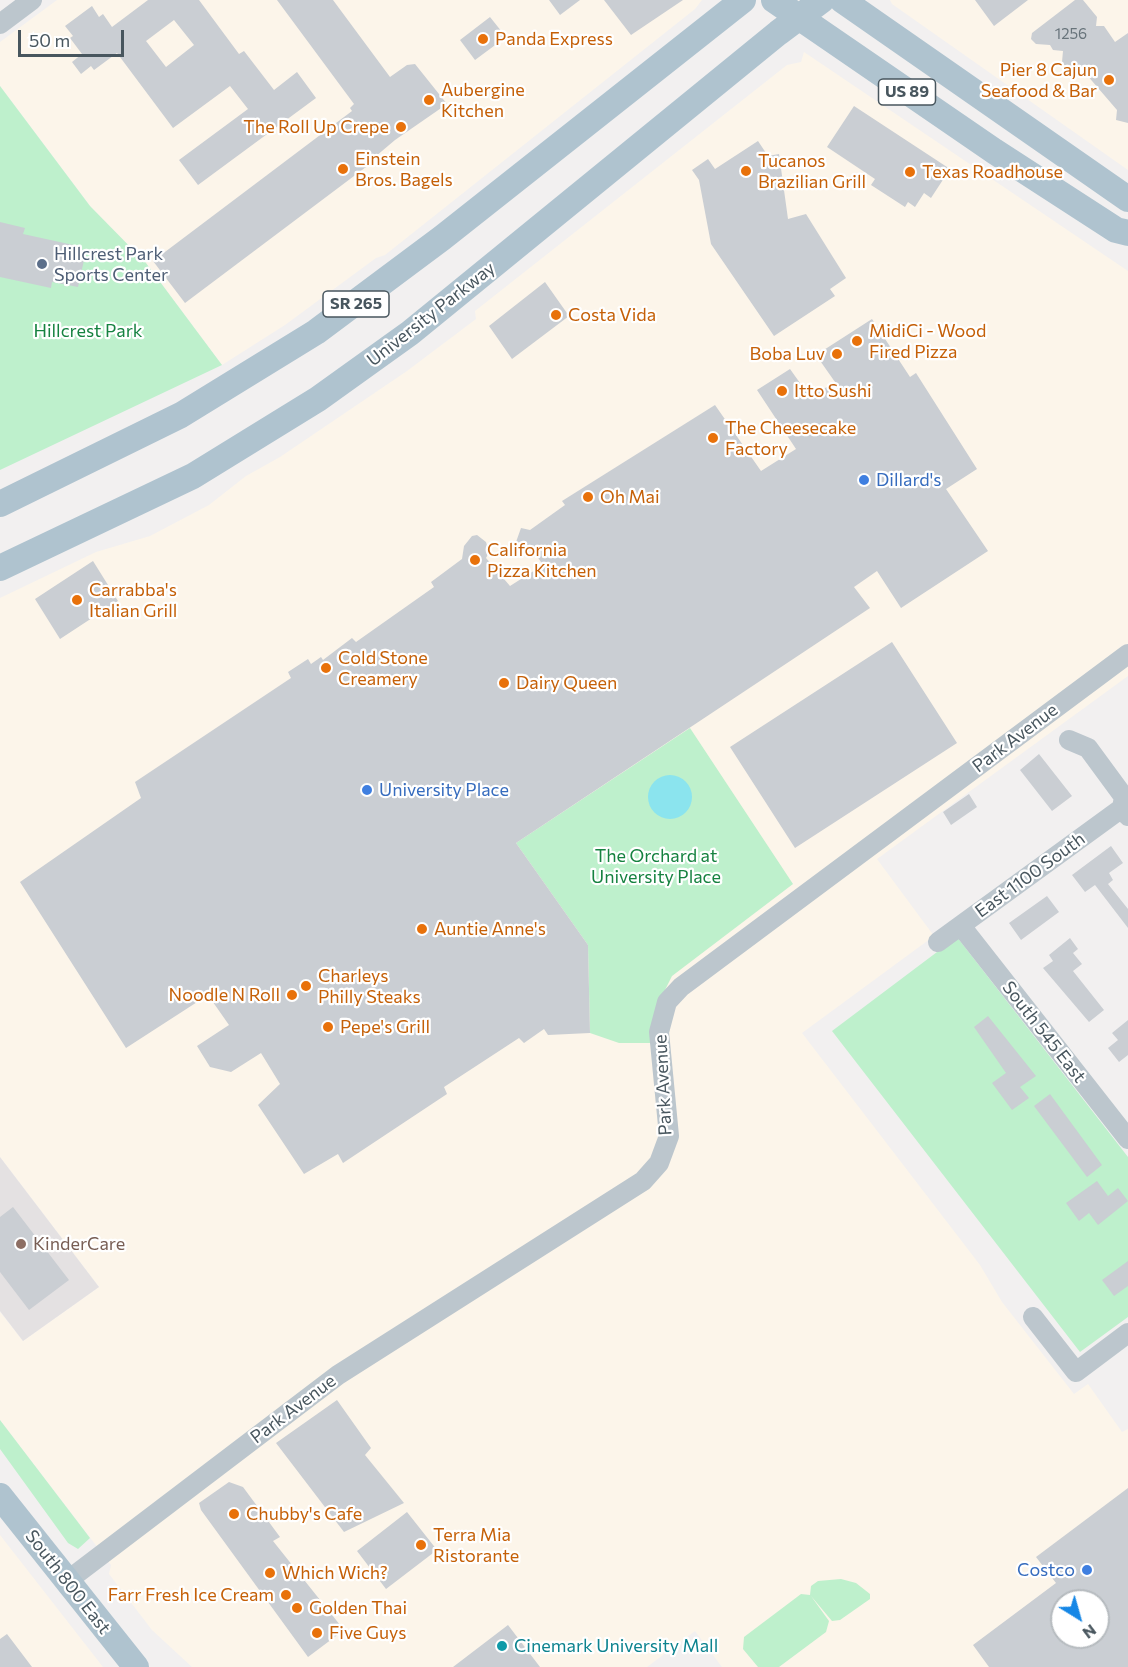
<!DOCTYPE html>
<html>
<head>
<meta charset="utf-8">
<style>
  body { margin:0 }
  #map { position:relative; width:1128px; height:1667px; overflow:hidden; background:#f2f0f0; font-family:Commissioner,sans-serif }
  canvas { display:block }
  .north { position:absolute; left:1050px; top:1589px; width:60px; height:60px; box-sizing:border-box; background:#fff; border:2px solid #b6bbbf; border-radius:50%; rotate:143deg; font-size:16px; font-weight:700; line-height:24px; text-align:center; color:#48565e }
  .north::after { content:''; display:block; margin:auto; width:21px; height:27px; background:#1687e6; clip-path:polygon(50% 0,100% 100%,50% 72%,0 100%) }
  .scale { position:absolute; left:18px; top:30px; width:106px; height:27px; box-sizing:border-box; border:3px solid #48565e; border-top:0; padding-left:8px; font-size:18px; line-height:21px; white-space:nowrap; color:#48565e; -webkit-text-stroke:4px #fff; paint-order:stroke }
</style>
</head>
<body>
<div id="map">
<canvas width="1128" height="1667"></canvas>
<div class="north">N</div>
<div class="scale">50 m</div>
</div>
<script>
const ctx = document.querySelector('canvas').getContext('2d');
ctx.lineJoin = 'round';
function fill(path, color) { ctx.fillStyle = color; ctx.fill(path, 'evenodd'); }
const toPath = rows => new Path2D(rows.map(r => 'M' + r).join(''));
function trace(path, color, width, dash) { ctx.strokeStyle = color; ctx.lineWidth = width; ctx.lineCap = dash ? 'butt' : 'round'; ctx.setLineDash(dash || []); ctx.stroke(path); }
function drawText(font, color, halo, rows, align = 'center') {
  ctx.font = font + ' Commissioner,sans-serif'; ctx.lineWidth = 4.5; ctx.setLineDash([]); ctx.textBaseline = 'middle'; ctx.strokeStyle = halo; ctx.fillStyle = color; for (const [text, x, y, turn = 0] of rows) {
    ctx.save(); ctx.translate(x, y); ctx.rotate((+turn || 0) * Math.PI / 180); ctx.textAlign = isNaN(turn) ? turn : align; if (halo) ctx.strokeText(text, 0, 0); ctx.fillText(text, 0, 0); ctx.restore();
  }
}
const commercial = toPath([
  [57,0,702,0,695,9,385,255,376,258,285,325,222,365,146,263,90,206,0,86,0,42],
  [890,0,1128,0,1128,170,892,4],
  [804,52,1128,271,1128,676,877,859,934,936,802,1033,980,1265,1002,1302,1074,1394,1088,1384,1122,1432,1128,1429,1128,1667,722,1667,695,1631,647,1667,192,1667,152,1630,109,1574,111,1565,0,1420,0,1312,23,1341,99,1287,0,1157,0,598,96,552,150,536,209,505,246,476,280,457,407,371,476,319,475,311,787,65,801,62],
  [1062,1601,1098,1601,1098,1637,1062,1637],
  [0,1535,103,1667,0,1667]
]);
const education = toPath([
  [0,1157,99,1287,23,1341,0,1311]
]);
const green = toPath([
  [0,86,90,206,146,263,222,365,0,470],
  [690,728,793,884,672,976,656,1008,651,1043,619,1043,590,1033,588,945,516,843],
  [957,937,1128,1157,1128,1317,1080,1352,832,1031],
  [0,1420,90,1538,78,1549,68,1543,0,1449],
  [841,1579,856,1583,870,1594,870,1599,840,1620,832,1621,811,1596,829,1621,826,1632,779,1667,758,1667,743,1649,744,1637,801,1594,810,1595,811,1586,818,1581]
]);
const water = toPath([
  '648 797a22 22 0 1 1 44 0a22 22 0 1 1-44 0Z'
]);
const building = toPath([
  [148,0,199,0,239,54,244,51,274,90,297,72,316,98,198,185,179,160,248,109,230,86,173,128,117,53,94,70,91,66,81,74,72,62,82,54,70,38,73,36,65,26,92,6,99,17,103,14,112,27],
  [174,20,194,45,166,67,146,41],
  [277,0,333,0,390,77,407,65,415,64,447,104,395,140,369,162,370,164,185,303,153,261,352,111,350,108,354,104],
  [549,0,580,0,560,15],
  [604,0,683,0,631,35],
  [975,0,1028,0,994,26],
  [1075,0,1083,0,1097,17,1096,26,1104,26,1115,42,1128,33,1128,123,1116,120,1117,110,1080,67,1066,67,1062,62,1063,51,1053,50,1050,45,1036,44,1031,39,1032,33],
  [490,17,506,37,475,60,460,40],
  [854,106,950,169,931,198,924,193,915,207,908,202,905,207,871,185,875,179,827,147],
  [758,141,768,156,779,154,788,219,806,214,846,278,830,289,835,296,774,336,711,244,699,180,692,170,708,159,715,169],
  [0,222,25,228,23,234,78,246,77,249,86,251,78,287,52,282,51,288,0,277],
  [545,282,569,316,512,359,489,326],
  [872,319,910,377,916,373,977,469,946,489,988,551,901,608,877,571,854,587,870,608,516,843,588,945,590,1033,548,1035,544,1029,524,1043,519,1038,444,1087,447,1094,343,1163,338,1154,304,1174,258,1105,280,1084,261,1053,231,1072,210,1067,197,1046,229,1025,208,995,126,1048,20,882,141,798,135,782,291,678,288,672,308,659,311,664,321,657,323,660,352,638,356,642,434,587,431,582,462,559,464,546,472,536,477,535,486,542,489,552,486,558,510,586,543,565,530,546,516,542,521,528,530,530,565,505,562,501,715,405,761,471,796,449,757,390,790,369,810,397,835,382,816,355],
  [93,561,118,601,60,639,35,599],
  [892,642,957,743,795,848,730,747],
  [1039,754,1072,796,1052,811,1020,770],
  [969,794,977,807,951,825,943,812],
  [1111,846,1123,863,1109,873,1113,880,1108,884,1128,909,1128,928,1095,885,1085,892,1072,875],
  [1047,896,1059,912,1021,940,1009,923],
  [1070,938,1078,949,1073,953,1082,964,1073,971,1104,1010,1089,1022,1043,968,1053,961,1049,955],
  [988,1016,1036,1076,1020,1087,1029,1098,1012,1110,992,1083,1006,1073,974,1027],
  [1128,1020,1128,1055,1119,1062,1108,1048,1118,1040,1112,1033],
  [1050,1094,1102,1165,1087,1177,1034,1106],
  [1097,1181,1108,1196,1118,1188,1128,1201,1098,1225,1089,1213,1079,1221,1066,1203],
  [13,1207,69,1280,29,1310,0,1272,0,1217],
  [1128,1261,1128,1286,1114,1296,1102,1280],
  [337,1400,371,1448,365,1455,404,1503,344,1532,276,1443],
  [229,1482,243,1487,280,1537,273,1541,344,1630,308,1657,201,1510,199,1503],
  [1128,1488,1128,1667,989,1667,973,1645,1056,1583,1036,1557],
  [1062,1601,1098,1601,1098,1637,1062,1637],
  [407,1512,437,1550,386,1589,357,1551],
  [508,1625,540,1667,453,1667],
  [7,1634,32,1667,0,1667,0,1639]
]);
const minor = toPath([
  [0,24,32,0],
  [1069,740,1088,748,1124,797,1122,808,1128,816],
  [961,926,1128,1139],
  [938,942,1122,808],
  [1033,1317,1076,1372,1128,1333],
  [67,1581,338,1375,643,1181,659,1163,669,1136,659,1032,667,1002,681,987,1128,654]
]);
const major = toPath([
  [774,0,994,151,1116,230,1128,233],
  [842,0,1128,199],
  [0,504,181,415,316,332,442,238,743,0],
  [0,568,193,476,318,399,410,333,778,33,822,0],
  [0,1496,136,1667]
]);
const markers = [
  [483,39,6,"#e8710a"],
  [1109,80,6,"#e8710a"],
  [429,100,6,"#e8710a"],
  [401,127,6,"#e8710a"],
  [343,169,6,"#e8710a"],
  [746,171,6,"#e8710a"],
  [910,172,6,"#e8710a"],
  [42,264,6,"#5c6f8a"],
  [556,315,6,"#e8710a"],
  [857,341,6,"#e8710a"],
  [837,354,6,"#e8710a"],
  [782,391,6,"#e8710a"],
  [713,438,6,"#e8710a"],
  [864,480,6,"#3f7fe0"],
  [588,497,6,"#e8710a"],
  [475,560,6,"#e8710a"],
  [77,600,6,"#e8710a"],
  [326,668,6,"#e8710a"],
  [504,683,6,"#e8710a"],
  [367,790,6,"#3f7fe0"],
  [422,929,6,"#e8710a"],
  [306,986,6,"#e8710a"],
  [292,995,6,"#e8710a"],
  [328,1027,6,"#e8710a"],
  [21,1244,6,"#8d6e63"],
  [234,1514,6,"#e8710a"],
  [421,1545,6,"#e8710a"],
  [1087,1570,6,"#3f7fe0"],
  [270,1573,6,"#e8710a"],
  [286,1595,6,"#e8710a"],
  [297,1608,6,"#e8710a"],
  [317,1633,6,"#e8710a"],
  [502,1646,6,"#0f9aa8"]
];
const numberNames = [
  ["1256",1071,34]
];
const shields = [
  [907,92,57],
  [356,304,66]
];
const shieldNames = [
  ["US 89",907,92],
  ["SR 265",356,304]
];
const foodNames = [
  ["Panda Express",495,39],
  ["Pier 8 Cajun",1097,70,"right"],
  ["Seafood & Bar",1097,91,"right"],
  ["Aubergine",441,90],
  ["Kitchen",441,111],
  ["The Roll Up Crepe",389,127,"right"],
  ["Einstein",355,159],
  ["Bros. Bagels",355,180],
  ["Tucanos",758,161],
  ["Brazilian Grill",758,182],
  ["Texas Roadhouse",922,172],
  ["Costa Vida",568,315],
  ["MidiCi - Wood",869,331],
  ["Fired Pizza",869,352],
  ["Boba Luv",825,354,"right"],
  ["Itto Sushi",794,391],
  ["The Cheesecake",725,428],
  ["Factory",725,449],
  ["Oh Mai",600,497],
  ["California",487,550],
  ["Pizza Kitchen",487,571],
  ["Carrabba's",89,590],
  ["Italian Grill",89,611],
  ["Cold Stone",338,658],
  ["Creamery",338,679],
  ["Dairy Queen",516,683],
  ["Auntie Anne's",434,929],
  ["Charleys",318,976],
  ["Philly Steaks",318,997],
  ["Noodle N Roll",280,995,"right"],
  ["Pepe's Grill",340,1027],
  ["Chubby's Cafe",246,1514],
  ["Terra Mia",433,1535],
  ["Ristorante",433,1556],
  ["Which Wich?",282,1573],
  ["Farr Fresh Ice Cream",274,1595,"right"],
  ["Golden Thai",309,1608],
  ["Five Guys",329,1633]
];
const serviceNames = [
  ["Hillcrest Park",54,254],
  ["Sports Center",54,275]
];
const streetNames = [
  ["University Parkway",431,314,-38],
  ["Park Avenue",1015,738,-37],
  ["East 1100 South",1030,875,-36],
  ["South 545 East",1044,1032,52],
  ["Park Avenue",663,1085,-93],
  ["Park Avenue",293,1409,-37],
  ["South 800 East",68,1582,52]
];
const parkNames = [
  ["Hillcrest Park",88,331],
  ["The Orchard at",656,856],
  ["University Place",656,877]
];
const shopNames = [
  ["Dillard's",876,480],
  ["University Place",379,790],
  ["Costco",1075,1570,"right"]
];
const educationNames = [
  ["KinderCare",33,1244]
];
const cultureNames = [
  ["Cinemark University Mall",514,1646]
];
fill(commercial, '#fcf5ea');
fill(education, '#e4e1e2');
fill(green, '#bef0cc');
fill(water, '#8be4ee');
fill(building, '#caced3');
trace(minor, '#bcc6cd', 20);
trace(major, '#afc3cf', 26);
for (const [x, y, r, color] of markers) { const dot = new Path2D(); dot.arc(x, y, r, 0, 2 * Math.PI); ctx.fillStyle = color; ctx.fill(dot); trace(dot, '#fff', 2); }
drawText('15px', '#68747b', null, numberNames);
for (const [x, y, w] of shields) { const box = new Path2D(); box.roundRect(x - w / 2, y - 13, w, 26, 4.5); ctx.fillStyle = '#fff'; ctx.fill(box); trace(box, '#48565e', 1.5); }
drawText('bold 16px', '#48565e', null, shieldNames);
drawText('18px', '#c56008', '#fff', foodNames, 'left');
drawText('18px', '#4e5e75', '#fff', serviceNames, 'left');
drawText('18px', '#48565e', '#fff', streetNames);
drawText('18px', '#168240', '#fff', parkNames);
drawText('18px', '#366cbe', '#fff', shopNames, 'left');
drawText('18px', '#785e54', '#fff', educationNames, 'left');
drawText('18px', '#0d838f', '#fff', cultureNames, 'left');
</script>
</body>
</html>
